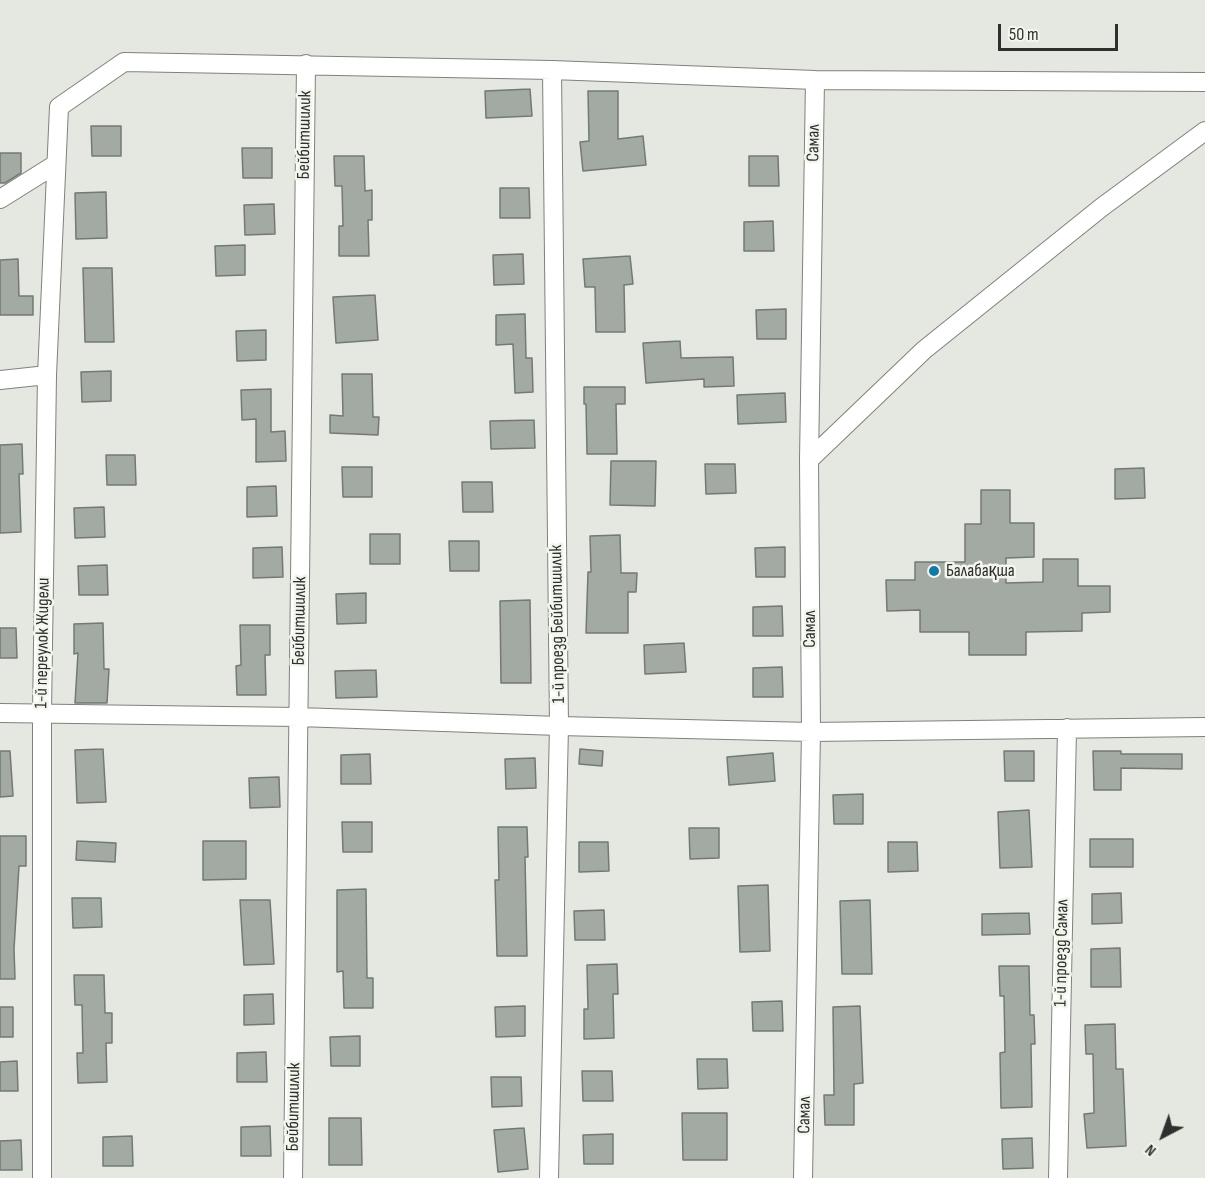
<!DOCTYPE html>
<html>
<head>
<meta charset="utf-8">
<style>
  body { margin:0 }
  #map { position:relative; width:1205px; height:1178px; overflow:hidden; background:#e4e8e0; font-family:"Sofia Sans Condensed",sans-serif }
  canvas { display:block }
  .north { position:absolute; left:1133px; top:1106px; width:60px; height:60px; -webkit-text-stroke:4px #f2f6ed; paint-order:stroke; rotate:221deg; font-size:16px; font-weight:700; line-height:24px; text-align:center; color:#2e302d }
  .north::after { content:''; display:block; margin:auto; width:21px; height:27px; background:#2e302d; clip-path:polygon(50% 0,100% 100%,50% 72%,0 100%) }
  .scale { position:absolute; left:998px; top:24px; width:120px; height:27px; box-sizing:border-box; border:3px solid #2e302d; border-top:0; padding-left:8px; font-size:18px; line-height:21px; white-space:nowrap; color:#2e302d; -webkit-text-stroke:4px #f2f6ed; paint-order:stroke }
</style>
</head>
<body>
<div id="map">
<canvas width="1205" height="1178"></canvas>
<div class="north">N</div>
<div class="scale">50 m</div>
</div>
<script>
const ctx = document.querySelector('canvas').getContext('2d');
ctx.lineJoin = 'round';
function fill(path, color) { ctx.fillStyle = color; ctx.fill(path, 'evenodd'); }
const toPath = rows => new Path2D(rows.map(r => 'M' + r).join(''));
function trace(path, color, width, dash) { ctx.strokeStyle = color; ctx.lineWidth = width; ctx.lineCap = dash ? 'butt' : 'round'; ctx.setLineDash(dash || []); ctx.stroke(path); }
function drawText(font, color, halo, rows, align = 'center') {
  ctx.font = font + ' "Sofia Sans Condensed",sans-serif'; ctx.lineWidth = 5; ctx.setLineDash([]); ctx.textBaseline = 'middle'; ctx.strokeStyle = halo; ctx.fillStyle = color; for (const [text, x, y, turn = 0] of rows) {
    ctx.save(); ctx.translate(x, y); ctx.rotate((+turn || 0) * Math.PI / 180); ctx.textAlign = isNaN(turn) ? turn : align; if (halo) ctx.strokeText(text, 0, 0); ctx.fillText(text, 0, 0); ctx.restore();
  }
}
const building = toPath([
  [530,89,532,116,486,118,485,91,530,89],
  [588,91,618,91,618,139,643,136,646,165,583,171,580,142,589,141,588,91],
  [91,126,121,126,121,156,92,156,91,126],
  [242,148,272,148,272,178,243,178,242,148],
  [0,153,21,153,21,173,5,183,0,183,0,153],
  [334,156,364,156,365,191,372,190,372,220,368,220,369,256,339,256,339,226,343,226,342,186,335,186,334,156],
  [749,156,778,156,779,186,749,186,749,156],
  [500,188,529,188,530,218,500,218,500,188],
  [106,192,107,238,76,239,75,193,106,192],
  [274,204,275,234,245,235,244,205,274,204],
  [773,221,774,251,744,251,744,222,773,221],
  [245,245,245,275,216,276,215,246,245,245],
  [523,254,524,284,494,285,493,255,523,254],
  [630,256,633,284,624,285,625,332,596,332,595,287,585,287,583,259,630,256],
  [18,259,19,296,33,296,33,315,0,315,0,260,18,259],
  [83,268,112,268,114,342,85,342,83,268],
  [375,295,378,340,336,343,333,297,375,295],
  [786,309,786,339,757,339,756,310,786,309],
  [525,314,526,358,532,358,533,392,515,393,513,344,496,345,496,315,525,314],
  [266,330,266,360,237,361,236,331,266,330],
  [680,341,681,358,733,357,734,386,704,387,704,379,646,383,643,343,680,341],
  [111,371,111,401,82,402,81,372,111,371],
  [342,374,372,374,373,417,379,417,378,435,330,433,330,415,343,416,342,374],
  [584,387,625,387,625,404,616,404,617,454,587,454,586,404,584,404,584,387],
  [271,389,271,432,285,431,286,461,256,462,256,419,242,420,241,390,271,389],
  [785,393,786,422,738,424,737,395,785,393],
  [534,420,535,448,491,449,490,421,534,420],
  [22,444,23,474,19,474,21,532,0,533,0,445,22,444],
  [106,455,135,455,136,485,107,485,106,455],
  [611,461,656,461,655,506,610,505,611,461],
  [705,464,735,464,736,493,706,494,705,464],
  [342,467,372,467,372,497,343,497,342,467],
  [1144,468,1145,498,1115,499,1115,469,1144,468],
  [462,482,492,482,493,512,463,512,462,482],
  [276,486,277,516,247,517,247,487,276,486],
  [981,490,1010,490,1010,523,1034,523,1034,557,1006,558,1006,583,1043,582,1043,559,1078,559,1078,586,1110,586,1110,612,1082,613,1082,631,1026,632,1026,655,969,655,969,632,920,632,920,610,887,611,886,580,915,580,915,562,965,562,965,524,981,524,981,490],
  [104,507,105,537,75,538,74,508,104,507],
  [370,534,400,534,400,564,370,564,370,534],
  [620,535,621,573,637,573,636,592,628,592,628,633,586,633,588,572,591,572,590,536,620,535],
  [449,541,479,541,479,571,450,571,449,541],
  [282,547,283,577,253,578,253,548,282,547],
  [785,547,785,577,756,577,755,548,785,547],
  [107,565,108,595,79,595,78,566,107,565],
  [366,593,366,623,337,624,336,594,366,593],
  [530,600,531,683,501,683,500,601,530,600],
  [782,606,783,636,753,636,753,607,782,606],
  [103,623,104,669,109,669,107,703,75,703,78,653,74,654,74,624,103,623],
  [240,625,270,625,270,655,265,655,266,695,237,695,236,666,241,665,240,625],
  [0,628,16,628,17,658,0,658,0,628],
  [684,643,686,672,645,674,644,645,684,643],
  [782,667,783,697,753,697,753,668,782,667],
  [376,670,377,697,336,698,335,671,376,670],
  [103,749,106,802,77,803,75,750,103,749],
  [580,749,603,751,602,766,579,764,580,749],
  [0,751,10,751,13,796,0,797,0,751],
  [1004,751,1034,751,1034,781,1005,781,1004,751],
  [1093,751,1121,751,1121,754,1182,754,1182,769,1121,768,1121,790,1094,790,1093,751],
  [773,753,775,781,729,785,727,757,773,753],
  [370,754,371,784,341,784,341,755,370,754],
  [535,758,536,788,506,789,505,759,535,758],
  [279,777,280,807,250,808,249,778,279,777],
  [863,794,863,824,834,824,833,795,863,794],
  [1029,810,1032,867,1000,868,998,812,1029,810],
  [342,822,372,822,372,852,343,852,342,822],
  [498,827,527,827,528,857,525,857,527,956,497,956,495,880,499,880,498,827],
  [689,828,719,828,719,858,690,859,689,828],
  [0,836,26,836,26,866,19,866,14,949,15,979,0,979,0,836],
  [1090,839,1133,839,1133,867,1090,867,1090,839],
  [77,841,116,843,115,862,76,860,77,841],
  [203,841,246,841,246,879,203,880,203,841],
  [579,842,608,842,609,871,579,872,579,842],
  [888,842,917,842,918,871,888,872,888,842],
  [768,885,770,951,740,952,738,886,768,885],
  [366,889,367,978,373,978,373,1008,344,1008,343,971,337,972,337,890,366,889],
  [1121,893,1122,923,1092,924,1092,894,1121,893],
  [72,898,101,898,102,927,73,928,72,898],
  [240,900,270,900,274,964,244,965,240,900],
  [870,900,872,974,842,974,840,901,870,900],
  [604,910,605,940,575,940,574,911,604,910],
  [1029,913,1030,934,982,935,982,914,1029,913],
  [1120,948,1121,987,1091,987,1091,949,1120,948],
  [617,964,618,994,613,994,614,1038,584,1039,584,1009,588,1009,587,965,617,964],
  [999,966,1029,966,1030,1015,1034,1015,1035,1044,1031,1044,1032,1107,1001,1108,1000,1053,1005,1052,1004,996,1000,996,999,966],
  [74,975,104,975,105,1013,112,1013,112,1043,106,1043,107,1082,78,1083,77,1053,83,1053,82,1005,75,1005,74,975],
  [273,994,274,1024,244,1025,244,995,273,994],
  [782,1001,783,1031,753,1031,752,1002,782,1001],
  [525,1006,525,1036,496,1037,495,1007,525,1006],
  [860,1006,863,1083,854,1084,854,1125,825,1125,824,1095,834,1095,833,1007,860,1006],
  [0,1007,13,1007,13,1037,0,1037,0,1007],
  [1115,1024,1116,1069,1123,1069,1126,1146,1087,1148,1084,1114,1094,1113,1093,1054,1086,1054,1085,1025,1115,1024],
  [360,1036,360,1066,331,1066,330,1037,360,1036],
  [266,1052,267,1082,237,1082,237,1053,266,1052],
  [697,1059,727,1059,728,1088,698,1089,697,1059],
  [17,1061,18,1091,0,1091,0,1062,17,1061],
  [582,1071,612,1071,613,1101,583,1101,582,1071],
  [491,1077,521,1077,522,1106,492,1107,491,1077],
  [682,1113,727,1113,727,1160,683,1160,682,1113],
  [329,1118,361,1118,362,1165,329,1165,329,1118],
  [270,1126,271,1156,241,1156,241,1127,270,1126],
  [524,1128,528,1169,498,1172,494,1130,524,1128],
  [613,1134,613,1164,584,1164,583,1135,613,1134],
  [132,1136,133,1166,103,1166,103,1137,132,1136],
  [1032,1138,1033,1168,1003,1169,1002,1139,1032,1138],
  [21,1140,22,1170,0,1170,0,1141,21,1140]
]);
const minor = toPath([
  [0,199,56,164],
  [0,380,47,375],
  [809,460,924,350,1102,207,1205,131],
  [0,713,299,717,559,726,811,732,1205,727],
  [42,1178,42,713,47,375,59,107,124,62,552,70,815,80,1205,82],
  [293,1178,306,64],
  [549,1178,559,726,552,70],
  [803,1178,811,732,809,460,815,80],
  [1058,1178,1067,728]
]);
const markers = [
  [934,571,6,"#1579a5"]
];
const streetNames = [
  ["Бейбитшилик",305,135,-89],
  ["Самал",814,143,-89],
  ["Бейбитшилик",300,621,-89],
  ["1-й проезд Бейбитшилик",558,624,-91],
  ["Самал",810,629,-90],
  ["1-й переулок Жидели",43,643,-89],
  ["1-й проезд Самал",1062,953,-89],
  ["Бейбитшилик",294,1107,-89],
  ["Самал",805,1115,-89]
];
const poiNames = [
  ["Балабақша",946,571]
];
fill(building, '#a3aaa4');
trace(building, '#737974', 1.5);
trace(minor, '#7f827b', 20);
trace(minor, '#fff', 18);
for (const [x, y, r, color] of markers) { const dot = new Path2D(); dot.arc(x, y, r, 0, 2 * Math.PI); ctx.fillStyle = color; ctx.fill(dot); trace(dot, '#f2f6ed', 2); }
drawText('18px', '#2e302d', '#f2f6ed', streetNames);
drawText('18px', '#2e302d', '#f2f6ed', poiNames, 'left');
</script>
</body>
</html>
